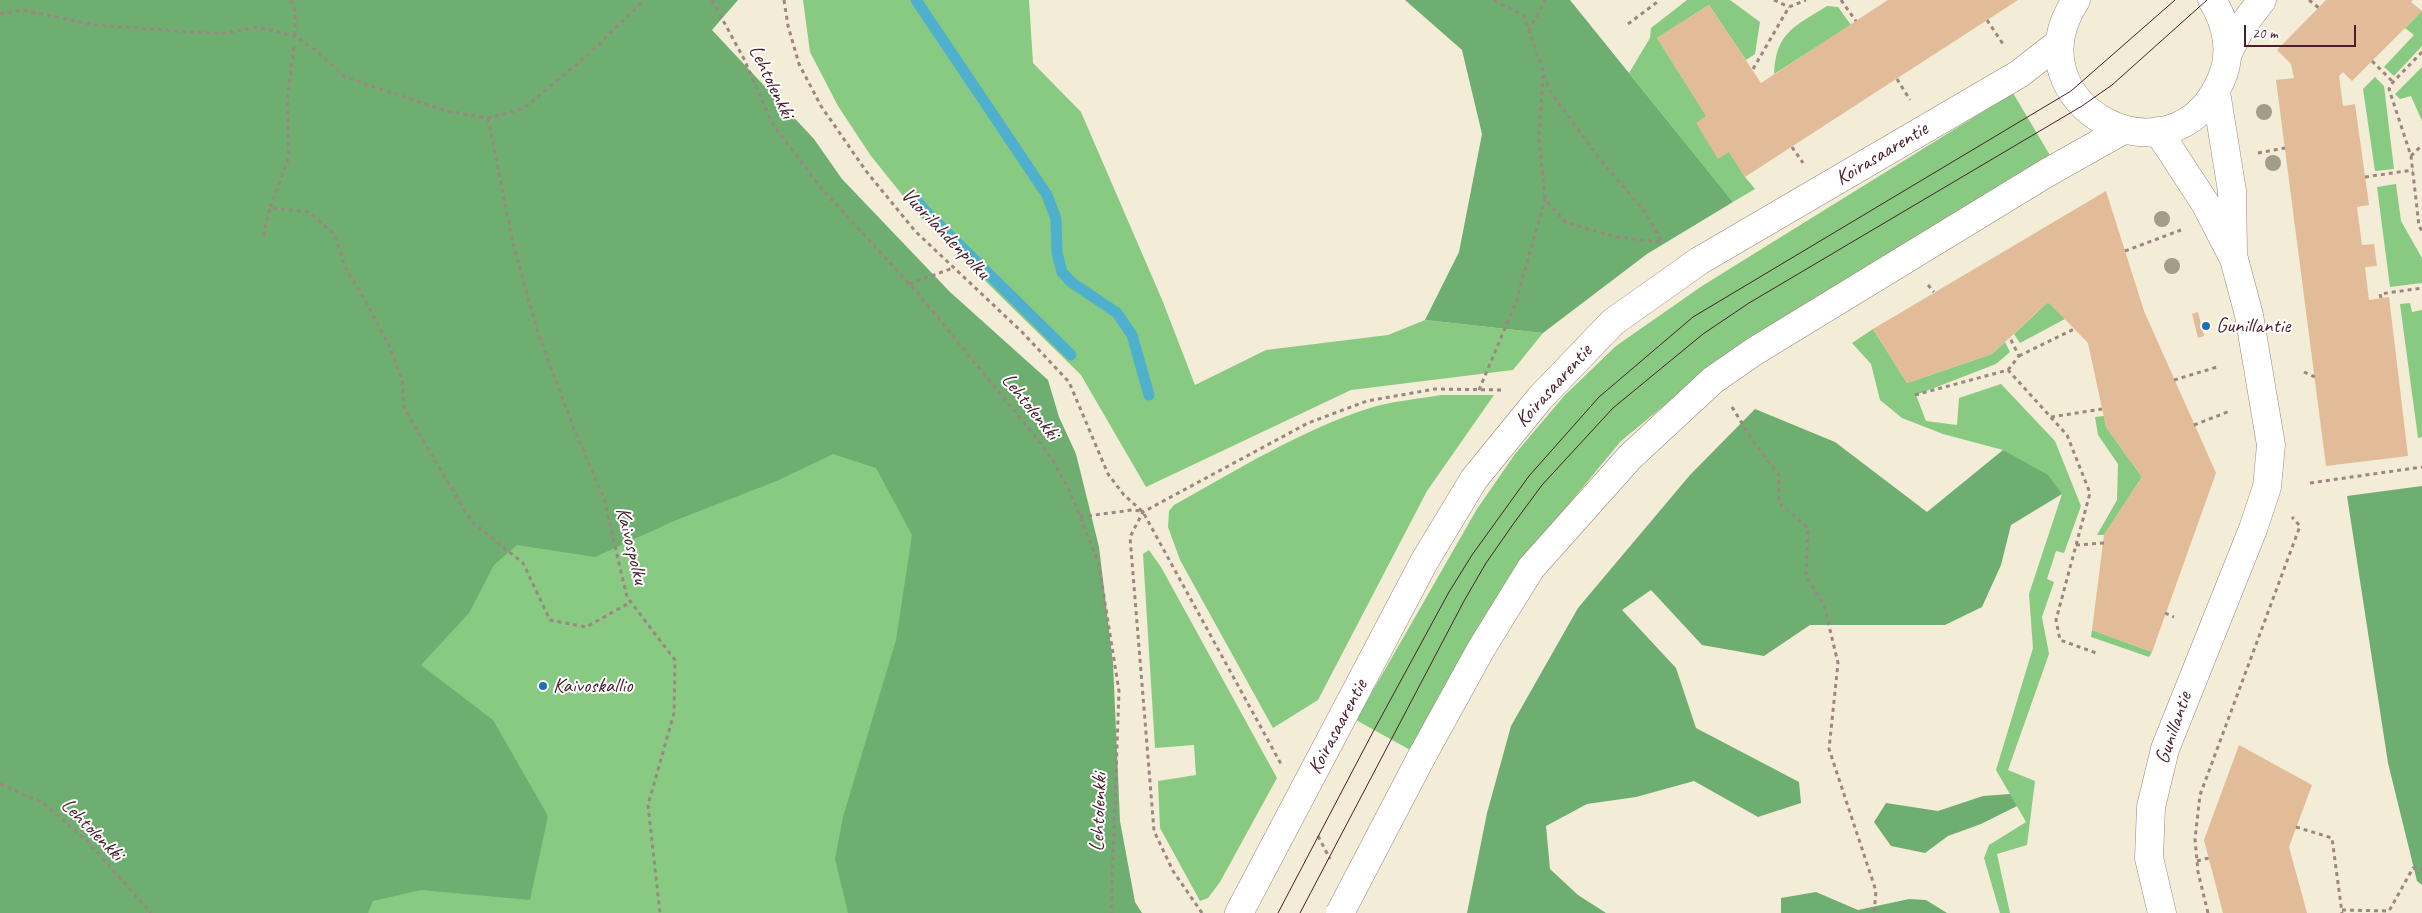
<!DOCTYPE html>
<style>
body{margin:0}
#map{position:relative;width:2422px;height:913px;overflow:hidden;background:#f3ecd6;font-family:Caveat,sans-serif}
canvas{display:block}
.scale{position:absolute;left:2244px;top:25px;width:112px;height:22px;box-sizing:border-box;border:2px solid #4a1f2b;border-top:0;padding-left:6px;font-size:15px;line-height:18px;white-space:nowrap;color:#4a1f2b;-webkit-text-stroke:4px #fff;paint-order:stroke}
</style>
<div id="map">
<canvas width="2422" height="913"></canvas>
<div class="scale">20 m</div>
</div>
<script>
const context = document.querySelector('canvas').getContext('2d');
context.lineJoin = 'round';
function fill(path, color) { context.fillStyle = color; context.fill(path, 'evenodd'); }
function trace(path, color, width, dash) { context.strokeStyle = color; context.lineWidth = width; context.lineCap = dash ? 'butt' : 'round'; context.setLineDash(dash || []); context.stroke(path); }
function write(font, color, halo, rows, align = 'center') {
  context.font = font + ' Caveat,sans-serif'; context.lineWidth = 4; context.setLineDash([]); context.textBaseline = 'middle'; context.strokeStyle = halo; context.fillStyle = color; for (const [text, x, y, turn = 0] of rows) {
    context.save(); context.translate(x, y); context.rotate((+turn || 0) * Math.PI / 180); context.textAlign = isNaN(turn) ? turn : align; if (halo) context.strokeText(text, 0, 0); context.fillText(text, 0, 0); context.restore();
  }
}
const green = new Path2D(`
 M803,0H1029L1033,63L1081,112L1163,302L1195,385L1266,350L1388,335L1425,320L1543,333L1513,370L1351,390L1146,487L1081,375L920,217L871,156L838,106L810,52Z
 M1687,0H1730L1760,22L1755,54L1746,60L1709,5L1657,38L1745,177L1755,189L1733,202L1629,73L1650,38L1651,28Z
 M1827,6L1838,7L1851,25L1774,74C1776,32 1794,27 1827,6Z
 M2422,11V46L2394,76L2384,67L2414,35L2405,28Z
 M0,30H712L1085,913H0Z
 M2422,67V121L2411,96L2400,99L2395,94Z
 M2375,77L2384,86L2394,169L2375,171L2363,89Z
 M2013,93L2051,157L1689,385L1621,441L1510,575L1412,751L1356,720L1477,509L1515,454L1564,396L1616,346L1702,286Z
 M2396,184L2401,221L2422,258V283L2390,287L2377,187Z
 M2048,302L2065,319L2020,343L2014,334Z
 M2410,303L2412,312L2422,310V437L2418,438L2400,304Z
 M1873,329L1907,383L1992,354L2005,342L2010,352L1996,364L1916,395L1926,421L1957,425L1959,398L2001,384L2055,441L2081,506L2064,553L2056,551L2047,579L2054,582L2042,617L2049,654L2008,770L2035,781L2027,845L1997,854L2010,913H2000L1984,858L1989,845L2026,822L1996,770L2033,648L2029,594L2062,494L2003,450L1943,434L1902,418L1880,400L1871,364L1852,343Z
 M1441,395H1494L1427,491L1318,700L1273,728L1180,560L1168,527L1169,511L1174,505C1237,470 1301,430 1370,408C1393,401 1418,399 1441,395Z
 M2104,416L2106,427L2142,477L2104,535H2097L2117,500L2118,464L2098,435L2095,417Z
 M1149,550L1161,567L1277,778L1220,882L1208,898L1200,901L1160,828L1158,781L1196,775L1194,745L1155,748L1143,554Z
 M2092,630L2152,652L2149,657L2091,637Z`);
const forest = new Path2D(`
 M0,0H738L712,30L814,139L842,179L950,292L1048,380L1059,417L1076,454L1099,547L1113,663L1120,821L1135,902L1142,913H848L835,859L843,817L896,640L912,535L876,468L833,454L779,480L674,521L595,557L517,545L494,565L469,613L421,665L493,720L548,816L530,900L421,890L373,901L368,913H0Z
 M1405,0H1570L1733,202L1647,254L1543,333L1425,320L1459,252L1482,134L1462,50Z
 M1755,409L1835,442L1927,512L2003,450L2048,475L2062,494L2011,525L2001,565L1982,607L1945,625H1810L1764,656L1702,645L1651,590L1622,610L1676,668L1696,728L1799,782L1801,803L1758,817L1694,781L1636,797L1587,804L1546,826L1550,869L1578,895L1606,913H1467L1487,813L1511,726L1578,608L1690,475Z
 M2422,486V885L2417,881L2388,763L2347,496Z
 M2010,794L2017,806L1981,824L1948,836L1925,853L1891,846L1874,822L1886,803L1938,811L1983,796Z
 M1816,892L1858,910L1909,899L1926,900L1947,913H1781V898Z`);
const stream = new Path2D(`
 M916,0L1047,195L1056,219L1057,253L1062,272L1071,282L1117,313L1132,335L1149,395
 M917,201L928,214L1071,355`);
const building = new Path2D(`
 M1888,0H2018L1745,177L1729,152L1718,159L1696,123L1706,116L1657,38L1709,5L1761,83Z
 M2326,0H2413L2411,2L2422,11L2352,81L2343,72L2339,76L2343,106L2355,104L2369,205L2357,207L2362,245L2374,244L2377,266L2365,267L2369,300L2389,297L2408,456L2326,466L2276,80L2294,78L2291,64L2277,50Z
 M2106,191L2144,311L2216,473L2152,652L2092,630L2104,535L2142,477L2106,427L2088,343L2048,302L1992,354L1907,383L1873,329Z
 M2198,312L2204,336L2198,338L2192,314Z
 M2239,745L2312,785L2289,847L2307,913H2223L2204,840Z`);
const path = new Path2D(`
 M291,0L295,11V36
 M712,0L744,59L772,123L821,188L916,291L1034,435L1054,462L1072,496L1099,565L1119,691L1111,913
 M784,0L788,26L799,64L821,106L866,171L915,231L1023,333L1069,382L1108,474L1124,495L1143,512L1281,764
 M1494,0L1524,16L1550,91L1599,158L1645,212L1662,242
 M1774,0L1789,7
 M1841,0L1856,21
 M2309,0L2319,8
 M0,14L22,10L95,25L220,34L258,27L295,36L317,51L345,77L446,111L488,118L523,109L590,53L644,0
 M1987,20L2003,44
 M1628,24L1660,0
 M1529,31L1545,0
 M294,47L287,101L289,156L270,208L309,212L334,234L345,267L363,297L390,347L402,380L404,408L471,521L523,563L550,620L586,627L631,602
 M2422,52L2393,82L2389,89L2411,156L2419,226L2422,231
 M2372,61L2393,82
 M1753,69L1789,7L1806,0
 M1543,75L1539,138L1545,199L1565,222L1615,237L1661,242
 M1897,79L1910,100
 M488,118L513,244L538,333L572,424L604,499L627,597L675,660L674,713L648,805L660,913
 M1792,147L1803,163
 M2258,153L2285,148
 M2411,156L2422,145
 M2365,177L2413,170
 M263,236L270,208
 M2125,251L2181,230
 M909,284L953,268
 M1928,285L1934,292
 M2381,298L2380,294L2422,288
 M2019,356L2074,329
 M2008,370L2019,356L2010,338
 M2304,372L2315,377
 M2174,380L2217,367
 M1479,390L1516,302L1545,199
 M1915,395L2008,370L2067,435L2090,493L2056,620L2060,640L2099,654
 M1732,407L1753,441L1779,475V503L1808,528L1806,576L1824,605L1838,663L1829,749L1876,891L1874,913
 M2051,417L2102,409
 M2194,425L2230,411
 M2310,483L2422,467
 M1080,517L1132,510L1141,511
 M2076,545L2104,543
 M2165,613L2174,617
 M0,784L45,804L87,841L151,913
 M2296,827L2332,838L2342,913
 M1318,836L1330,859
 M2197,861L2209,858
 M2342,910L2389,911L2413,868L2422,870
 M1202,913L1173,871L1154,831L1130,537L1143,512L1308,423L1367,401L1435,389L1504,390
 M2208,913L2198,872L2195,839L2200,795L2300,526L2292,517`);
const minor = new Path2D(`
 M2076,0C2007,105 2173,192 2221,80C2233,53 2227,24 2212,0
 M2228,53L2240,29L2262,0
 M2216,92L2232,191L2233,252
 M2158,131L2205,203L2234,259L2249,315L2271,445L2267,487L2253,529L2165,749L2151,807L2149,858L2162,913
 M1344,714L1424,562L1474,479L1540,398L1613,322L1699,261L2019,74L2060,42
 M1422,756L1481,649L1531,568L1630,457L1713,380L1755,351L2045,174L2123,130
 M1239,913L1248,896`);
const tram = new Path2D(`
 M1278,913L1374,730L1449,592L1472,555L1529,476L1599,397L1693,317L2071,91L2175,0
 M1300,913L1464,601L1486,563L1514,523L1542,485L1613,408L1703,334L1749,303L2082,106L2112,85L2207,0`);
const minorBridge = new Path2D(`
 M1248,896L1344,714
 M1340,913L1422,756`);
const trees = [
 [2264,112],
 [2273,163],
 [2162,219],
 [2172,266]
];
const markers = [
 [2206,326,5,"#1f6fb2"],
 [543,686,5,"#1f6fb2"]
];
const streetNames = [
 ["Lehtolenkki",771,82,64],
 ["Koirasaarentie",1882,154,-31],
 ["Vuorilahdenpolku",945,234,46],
 ["Koirasaarentie",1554,386,-48],
 ["Lehtolenkki",1030,407,51],
 ["Kaivospolku",631,546,76],
 ["Koirasaarentie",1338,727,-62],
 ["Gunillantie",2174,728,-71],
 ["Lehtolenkki",1099,812,-88],
 ["Lehtolenkki",92,830,45]
];
const poiNames = [
 ["Gunillantie",2216,326],
 ["Kaivoskallio",553,686]
];
fill(green, '#88ca82');
fill(forest, '#6eae70');
trace(stream, '#4eb0cd', 11);
fill(building, '#e2bb98');
trace(minor, '#9e8680', 29);
trace(path, '#9e8680', 3, [4, 4]);
trace(minor, '#fff', 28);
trace(tram, '#4a1f2b', 1);
trace(minorBridge, '#9e8680', 29, []);
trace(minorBridge, '#fff', 28);
context.fillStyle = '#a29c88';
for (const [x, y] of trees) { context.beginPath(); context.arc(x, y, 8, 0, 2 * Math.PI); context.fill(); }
for (const [x, y, r, color] of markers) { const dot = new Path2D(); dot.arc(x, y, r, 0, 2 * Math.PI); context.fillStyle = color; context.fill(dot); trace(dot, '#fff', 2); }
write('21px', '#4a1f2b', '#fff', streetNames);
write('21px', '#4a1f2b', '#fff', poiNames, 'left');
</script>
